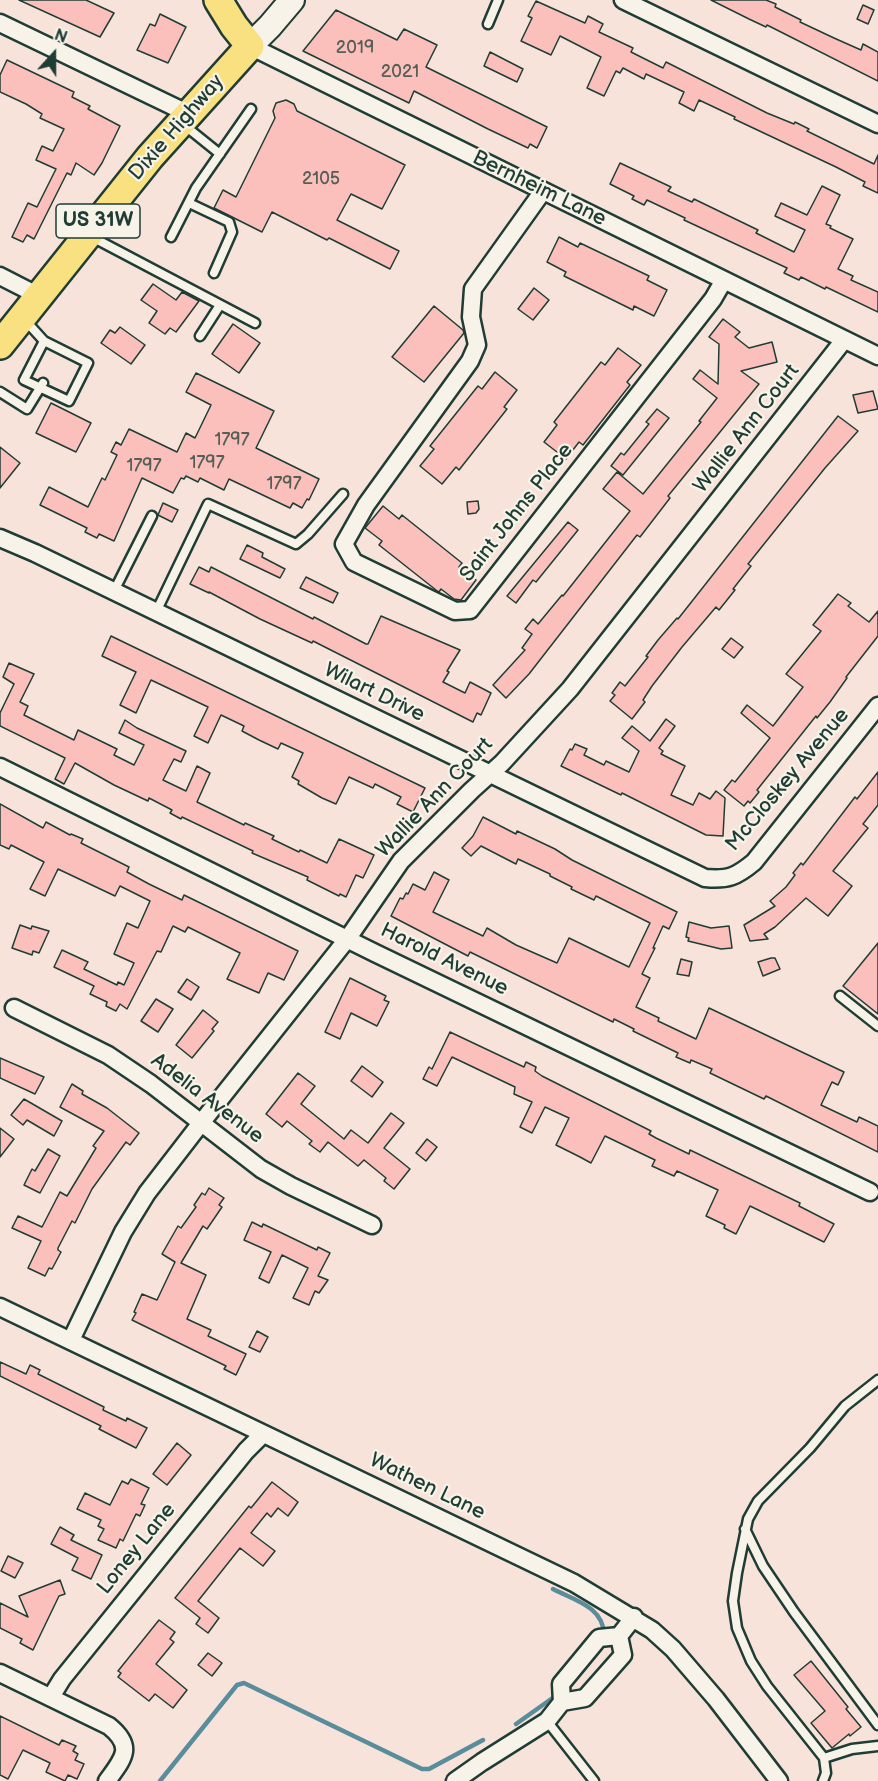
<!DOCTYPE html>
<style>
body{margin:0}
#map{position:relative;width:878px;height:1781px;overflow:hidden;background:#f8e3db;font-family:"Balsamiq Sans",sans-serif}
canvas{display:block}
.north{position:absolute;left:24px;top:24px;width:60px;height:60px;-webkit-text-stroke:4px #f7f3e8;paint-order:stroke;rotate:21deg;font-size:16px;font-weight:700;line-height:24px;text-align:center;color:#1f3d34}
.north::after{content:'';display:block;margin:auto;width:21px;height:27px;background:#1f3d34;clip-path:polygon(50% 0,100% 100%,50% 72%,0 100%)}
</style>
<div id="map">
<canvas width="878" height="1781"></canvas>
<div class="north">N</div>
</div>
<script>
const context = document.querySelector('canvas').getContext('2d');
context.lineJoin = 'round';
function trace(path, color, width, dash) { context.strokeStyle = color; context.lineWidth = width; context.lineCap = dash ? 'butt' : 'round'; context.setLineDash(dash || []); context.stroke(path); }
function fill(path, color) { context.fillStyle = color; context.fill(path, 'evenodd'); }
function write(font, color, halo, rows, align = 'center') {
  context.font = font + ' "Balsamiq Sans",sans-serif'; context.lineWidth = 4.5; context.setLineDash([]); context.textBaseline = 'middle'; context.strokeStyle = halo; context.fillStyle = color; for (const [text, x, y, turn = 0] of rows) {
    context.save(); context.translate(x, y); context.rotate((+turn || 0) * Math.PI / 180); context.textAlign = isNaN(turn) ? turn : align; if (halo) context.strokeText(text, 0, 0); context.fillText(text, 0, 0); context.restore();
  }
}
const stream = new Path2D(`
 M553,1589C574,1600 604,1607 604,1635
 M516,1724L554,1697
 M160,1781L237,1685L244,1683L422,1769H429L483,1740`);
const building = new Path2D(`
 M19,0H86L114,13L100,37Z
 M711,0H766L776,4L775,7L801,20L800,22L834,38L861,50L863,44L878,52V81L767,25L766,27L749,19Z
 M536,1L585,23L588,16L603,24L599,32L633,48L631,52L663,68L666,62L767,113L794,124L795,122L809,129L807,131L874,164L878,155V193L863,186L865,182L836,167L734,119L735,117L699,100L694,111L679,103L684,92L646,74L644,79L623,68L620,73L616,71L604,96L587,88L601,57L560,36L551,55L521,41L532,18L528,16Z
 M863,5L874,10L868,24L857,19Z
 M336,10L397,40L404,29L437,45L426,67L547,127L537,148L530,144L528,148L488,129L414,91L409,103L303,51Z
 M160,14L186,27L168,63L137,50L150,24L155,26Z
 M490,52L523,69L517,82L484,66Z
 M7,60L74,92L72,97L90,106L88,109L120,126L102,163L94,175L76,163L71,175L67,173L34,239L27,235L23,242L12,237L28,203L37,207L56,169L36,160L42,146L53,151L64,129L40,118L42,114L26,104L0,92V75Z
 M286,100L294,104L297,111L405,165L382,209L351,194L337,220L399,251L390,269L329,238L327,240L272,212L262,232L214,208L223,190L236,197L275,118L273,111L276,103Z
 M620,163L671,187L668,191L692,202L694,199L758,230L756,233L794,252L805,230L775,216L781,203L807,215L822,186L840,195L826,224L831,226L830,228L853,239L838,269L853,276L851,280L878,292V312L826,287L825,289L801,277L799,280L784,273L787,268L684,220L685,218L647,200L644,205L632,199L634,196L610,184Z
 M559,237L578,247L580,243L649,276L647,280L667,290L654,316L634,306L633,310L564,276L566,272L547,262Z
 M153,284L176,300L182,292L199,301L176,332L170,328L165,334L149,323L157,311L141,300Z
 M534,288L549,300L533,320L518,309Z
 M434,306L463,330L464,333L424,382L392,357Z
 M723,319L740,332L735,337L749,348L772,342L777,362L741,371L759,384L668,496L670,498L640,537L637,535L529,674L506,698L493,685L525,650L522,648L532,634L525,629L533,619L538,624L562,595L563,596L630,511L603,489L617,472L643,494L701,422L699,421L717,398L693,379L700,370L718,384L719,344L709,337Z
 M233,324L260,343L239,373L212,354Z
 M120,327L145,345L131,364L101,343L110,330L115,333Z
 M618,348L641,365L627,382L630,385L583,445L579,442L566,459L544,442L557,425L554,422L601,362L605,365Z
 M495,372L517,390L504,407L507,409L459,470L456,467L442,484L420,466L434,449L430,446L478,386L482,389Z
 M196,373L274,411L256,448L319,479L309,500L307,499L302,508L293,503L290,508L229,479L224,490L200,478L198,482L186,476L184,479L181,478L173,493L142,478L114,541L99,534L97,538L85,532L87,528L40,505L49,487L88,507L102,478L105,480L117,455L111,452L116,442L121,445L129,429L177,452L186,433L195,438L211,405L186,392Z
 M873,391L878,409L858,413L853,395Z
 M51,403L91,423L76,452L36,433Z
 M657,409L669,418L623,475L611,466L621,453L624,455L649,424L646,422Z
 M838,416L858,431L825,468L748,564L751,566L733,589L735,590L719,610L716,607L682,647L652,686L643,700L645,702L632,719L610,701L615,695L612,693L620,682L625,686L648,657L646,656L658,640L677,618L678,619Z
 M0,447L20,463L0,488Z
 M478,501L479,509L476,513L468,514L467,502Z
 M163,503L178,510L172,522L158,515Z
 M383,506L399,519L402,515L462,563L459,567L476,580L461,600L454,599L441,589L439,592L436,590L379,545L382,541L365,528Z
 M568,522L578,530L536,582L533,580L516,603L507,596Z
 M247,545L263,553L262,557L285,569L280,578L240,559Z
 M199,567L209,572L211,567L313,619L314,617L366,644H368L381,616L460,650L447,671L449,672L443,682L465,693L470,682L491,693L481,715L477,713L473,722L313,641L312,643L260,619L209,592V593L190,584Z
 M306,577L338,593L333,603L300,588Z
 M838,594L851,603L848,606L869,622L878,611V636L846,677L847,678L830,702L817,718L816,716L757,790L759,792L750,803L748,801L744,806L724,790L732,780L735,782L770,738L741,713L747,705L773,726L803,687L786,674L821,631L813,625Z
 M111,636L425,788L413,812L397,804L401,797L375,784L373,788L349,777L336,804L322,798L298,784L299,781L292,777L303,753L281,743L278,749L259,740L242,731L244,726L221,715L208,743L194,736L208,707L151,680L136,713L120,705L136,672L102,656Z
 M731,638L743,647L734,658L722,649Z
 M9,663L34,674L20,702L28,706L24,715L74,740L78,730L117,749L114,755L134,765L144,745L119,733L125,720L137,728L186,751L181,762L174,759L163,780L186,791L197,766L210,773L197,802L244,825L245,823L274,836L272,839L299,852L300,850L327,863L339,839L374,855L363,878L356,875L346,897L340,894L339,896L307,880L308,877L252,853L253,851L182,817L181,819L170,813L172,810L149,798L148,801L114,785L75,763L64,784L55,779L65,758L0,726V713L14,684L3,677Z
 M666,719L675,726L659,748L663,751L661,754L685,766L671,795L693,805L699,793L710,799L716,791L725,798L723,836L706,835L622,793L621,795L561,766L570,749L572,750L575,744L587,749L584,755L604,765L606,761L629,772L639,751L622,738L632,726L650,741Z
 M878,772V805L863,824L868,828L833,871L852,886L828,916L806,898L775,927L764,934L768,939L750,941L744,925L775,906L770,901L786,887L795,875L793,873L801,863L803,865L855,797L857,799Z
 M0,804L43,828L46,822L70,835L71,834L83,839L81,843L129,867L127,872L149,884L182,900L184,895L298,951L284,980L268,973L259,993L227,979L240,953L188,927L185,932L173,926L161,952L157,951L127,1009L120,1004L116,1011L106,1006L107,1002L90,994L94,986L54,967L62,950L88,962L84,969L117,985L118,982L124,985L134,963L114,954L127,923L138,928L150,901L120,886L115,896L58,869L45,896L30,889L44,862L11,845L9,849L0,845Z
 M483,817L516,834L517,831L555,849L572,860L677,912L669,929L663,926L653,948H655L642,974L650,978L636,1007L659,1018L658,1021L696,1039L709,1008L844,1072L838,1085L832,1082L821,1105L857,1122L859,1117L878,1126V1152L766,1096L764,1099L710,1073L712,1069L691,1060L690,1063L676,1057L678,1053L633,1031L634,1029L614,1019L613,1022L470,952L468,956L391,916L400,898L403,899L406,893L408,894L413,884L425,890L434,872L449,880L433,912L483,936L487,928L516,945L557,963L569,938L629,967L650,923L596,896L594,900L571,889L572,887L550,876V874L518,859L516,864L481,846L471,856L462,848L473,836Z
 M689,922L711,928L729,926L732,948L721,949L688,941L689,938L686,937Z
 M20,925L31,929L32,926L49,931L39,953L33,951L32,955L12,948Z
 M878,943V1014L843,986Z
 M771,958H775L780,969L763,976L758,962Z
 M681,959L692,962L689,976L677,974Z
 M350,978L386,996L384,1000L389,1002L377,1026L351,1013L340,1039L325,1032Z
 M187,979L199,987L191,1000L178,992Z
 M156,999L173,1009L158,1032L141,1021Z
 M203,1010L218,1022L212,1029L214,1031L192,1058L176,1045Z
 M450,1032L524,1067L526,1062L536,1067L535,1071L542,1076L651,1131L649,1134L656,1138L689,1154L690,1150L800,1203L799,1206L834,1224L824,1242L750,1206L736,1234L724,1228L725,1225L706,1216L718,1190L677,1171L674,1176L652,1166L655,1160L605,1136L591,1163L580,1157L556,1145L569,1118L545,1107L532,1133L520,1127L532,1102L514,1094L515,1087L452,1057L437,1086L423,1079L429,1067L432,1069Z
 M0,1058L44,1077L35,1094L0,1078Z
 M362,1066L383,1082L372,1097L351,1081Z
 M298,1073L315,1086L301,1104L344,1139L351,1130L368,1143L391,1113L404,1123L384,1148L410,1169L394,1189L384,1181L386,1178L364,1160L358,1166L328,1142L320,1152L309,1144L312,1141L287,1121L282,1127L266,1114Z
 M72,1084L83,1091L82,1094L107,1108L139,1133L130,1145L126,1142L92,1189L75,1223L72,1221L58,1248V1250L61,1252L52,1269L49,1268L45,1276L28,1268L41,1241L12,1228L18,1216L42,1227L60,1192L67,1196L96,1148L93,1146L104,1131L60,1107Z
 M24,1099L62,1121L54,1136L27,1120L23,1125L11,1115Z
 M0,1128L14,1139L0,1157Z
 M427,1139L437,1147L426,1161L416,1153Z
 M48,1149L60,1156L40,1193L24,1185L32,1169L35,1171Z
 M209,1188L224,1198L219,1205L222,1207L207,1229L203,1226L181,1263L206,1275L187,1319L211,1330L208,1336L246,1354L236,1375L224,1369L226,1366L132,1320L136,1313L134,1312L142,1294L157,1300L175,1262L162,1254L178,1226L181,1228L196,1207L194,1205L202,1193L205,1195Z
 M252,1222L262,1227L263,1224L317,1250L318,1247L330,1253L318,1276L328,1280L319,1293L315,1291L309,1305L293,1298L308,1268L282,1255L269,1283L259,1278L271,1252L244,1240Z
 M257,1331L268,1337L260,1352L249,1347Z
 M0,1362L26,1374L30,1365L40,1370L38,1374L104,1407L103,1410L126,1421L127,1418L147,1428L136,1448L99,1429L101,1426L0,1376Z
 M177,1443L191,1455L167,1485L153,1474Z
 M131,1479L149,1488L141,1504L145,1505L140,1516L136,1514L123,1541L120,1539L116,1548L98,1540L104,1529L98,1526L101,1520L77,1509L85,1493L110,1505L122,1481L128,1484Z
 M272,1482L298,1502L288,1516L278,1508L271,1517L267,1513L251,1533L275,1551L263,1566L240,1548L198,1601L219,1618L208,1633L196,1624L200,1618L175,1598L249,1506L251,1508Z
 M60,1527L74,1535L71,1540L102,1555L91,1579L72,1570L78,1558L51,1544Z
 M8,1556L23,1563L15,1578L1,1571Z
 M60,1580L65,1594L59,1596L33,1650L20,1643L22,1639L0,1628V1603L28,1617L19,1596Z
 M159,1620L175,1632L170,1639L174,1642L156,1664L187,1690L173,1708L155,1694L149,1701L118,1677L121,1673L118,1671Z
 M208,1653L222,1663L212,1676L198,1665Z
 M811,1661L848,1707L846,1709L861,1727L850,1736L849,1734L832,1748L811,1723L825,1711L794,1675Z
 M0,1716L59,1745L62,1740L76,1746L73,1751L78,1754L75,1760L84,1764L77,1779L68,1775L65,1781L46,1772L50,1763L23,1750L8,1779L0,1775Z`);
const lane = new Path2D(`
 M488,24L498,0
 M184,125L220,154
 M189,203L229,222L232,232L214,273
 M90,236L255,323
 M171,237L196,188L251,109
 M24,319L44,341
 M200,336L220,305
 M44,341L88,363L69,401L24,380Z
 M0,392L27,409L43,383
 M114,591L152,516
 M156,612L208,504L296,544L308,534L343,494
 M840,996L878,1026
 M745,1529L763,1566L794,1612L878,1725
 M547,1721L594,1781
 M824,1758L852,1749L878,1746
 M823,1781L826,1773L824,1758L767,1686L751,1661L737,1628L733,1601L737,1573L748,1519L758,1501L810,1448L845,1406L878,1380`);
const street = new Path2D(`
 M623,0L878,124
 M0,23L189,114
 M250,46L878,356
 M543,191L473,289L471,317L477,345L470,361L366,505L344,544L354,562L455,611L470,610L713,299L724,280
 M0,276L39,296
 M0,538L35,553L705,878C728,880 736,877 754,862L878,706
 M0,767L375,953L870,1192
 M14,1008L108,1055L151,1084L261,1169L291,1186L372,1225
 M0,1307L574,1583L652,1630L673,1649L716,1699L779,1781
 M71,1340L123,1232L147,1193L201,1123L348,938L401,861L472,790L502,763L570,689L844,340
 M619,1636L599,1638L561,1684L562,1702L585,1698L623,1655L619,1636L634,1617
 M0,1673L109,1726C135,1747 123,1759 107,1781
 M51,1697L62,1679L246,1451L263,1434
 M455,1781L482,1762L547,1721L562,1702`);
const secondary = new Path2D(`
 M250,46L270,26L292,0`);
const primary = new Path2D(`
 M0,345L150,157L250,46L234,26L218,0`);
const numberNames = [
 ["2019",355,48],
 ["2021",400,72],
 ["2105",321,179],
 ["1797",232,440],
 ["1797",207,463],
 ["1797",144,466],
 ["1797",284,484]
];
const shields = [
 [98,221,84]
];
const shieldNames = [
 ["US 31W",98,221]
];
const streetNames = [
 ["Dixie Highway",177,128,-49],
 ["Bernheim Lane",539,189,26],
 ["Wallie Ann Court",747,429,-52],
 ["Saint Johns Place",517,513,-52],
 ["Wilart Drive",374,693,26],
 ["McCloskey Avenue",788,780,-50],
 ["Wallie Ann Court",435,798,-46],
 ["Harold Avenue",444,960,26],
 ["Adelia Avenue",207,1099,37],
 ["Wathen Lane",427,1487,26],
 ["Loney Lane",137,1549,-51]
];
trace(stream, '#5a8d9c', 4.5);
fill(building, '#fbbfbc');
trace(building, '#1f3d34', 1.5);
trace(lane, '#1f3d34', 13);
trace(street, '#1f3d34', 21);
trace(secondary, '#1f3d34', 28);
trace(primary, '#1f3d34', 32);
trace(lane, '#f7f3e8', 8);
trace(street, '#f7f3e8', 16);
trace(secondary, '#f7f3e8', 24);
trace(primary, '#f9e181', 27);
write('18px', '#565e56', null, numberNames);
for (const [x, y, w] of shields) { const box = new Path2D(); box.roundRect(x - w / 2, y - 17, w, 34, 4.5); context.fillStyle = '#f7f3e8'; context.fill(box); trace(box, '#1f3d34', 1.5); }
write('bold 20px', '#1f3d34', null, shieldNames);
write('21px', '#1f3d34', '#f7f3e8', streetNames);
</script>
